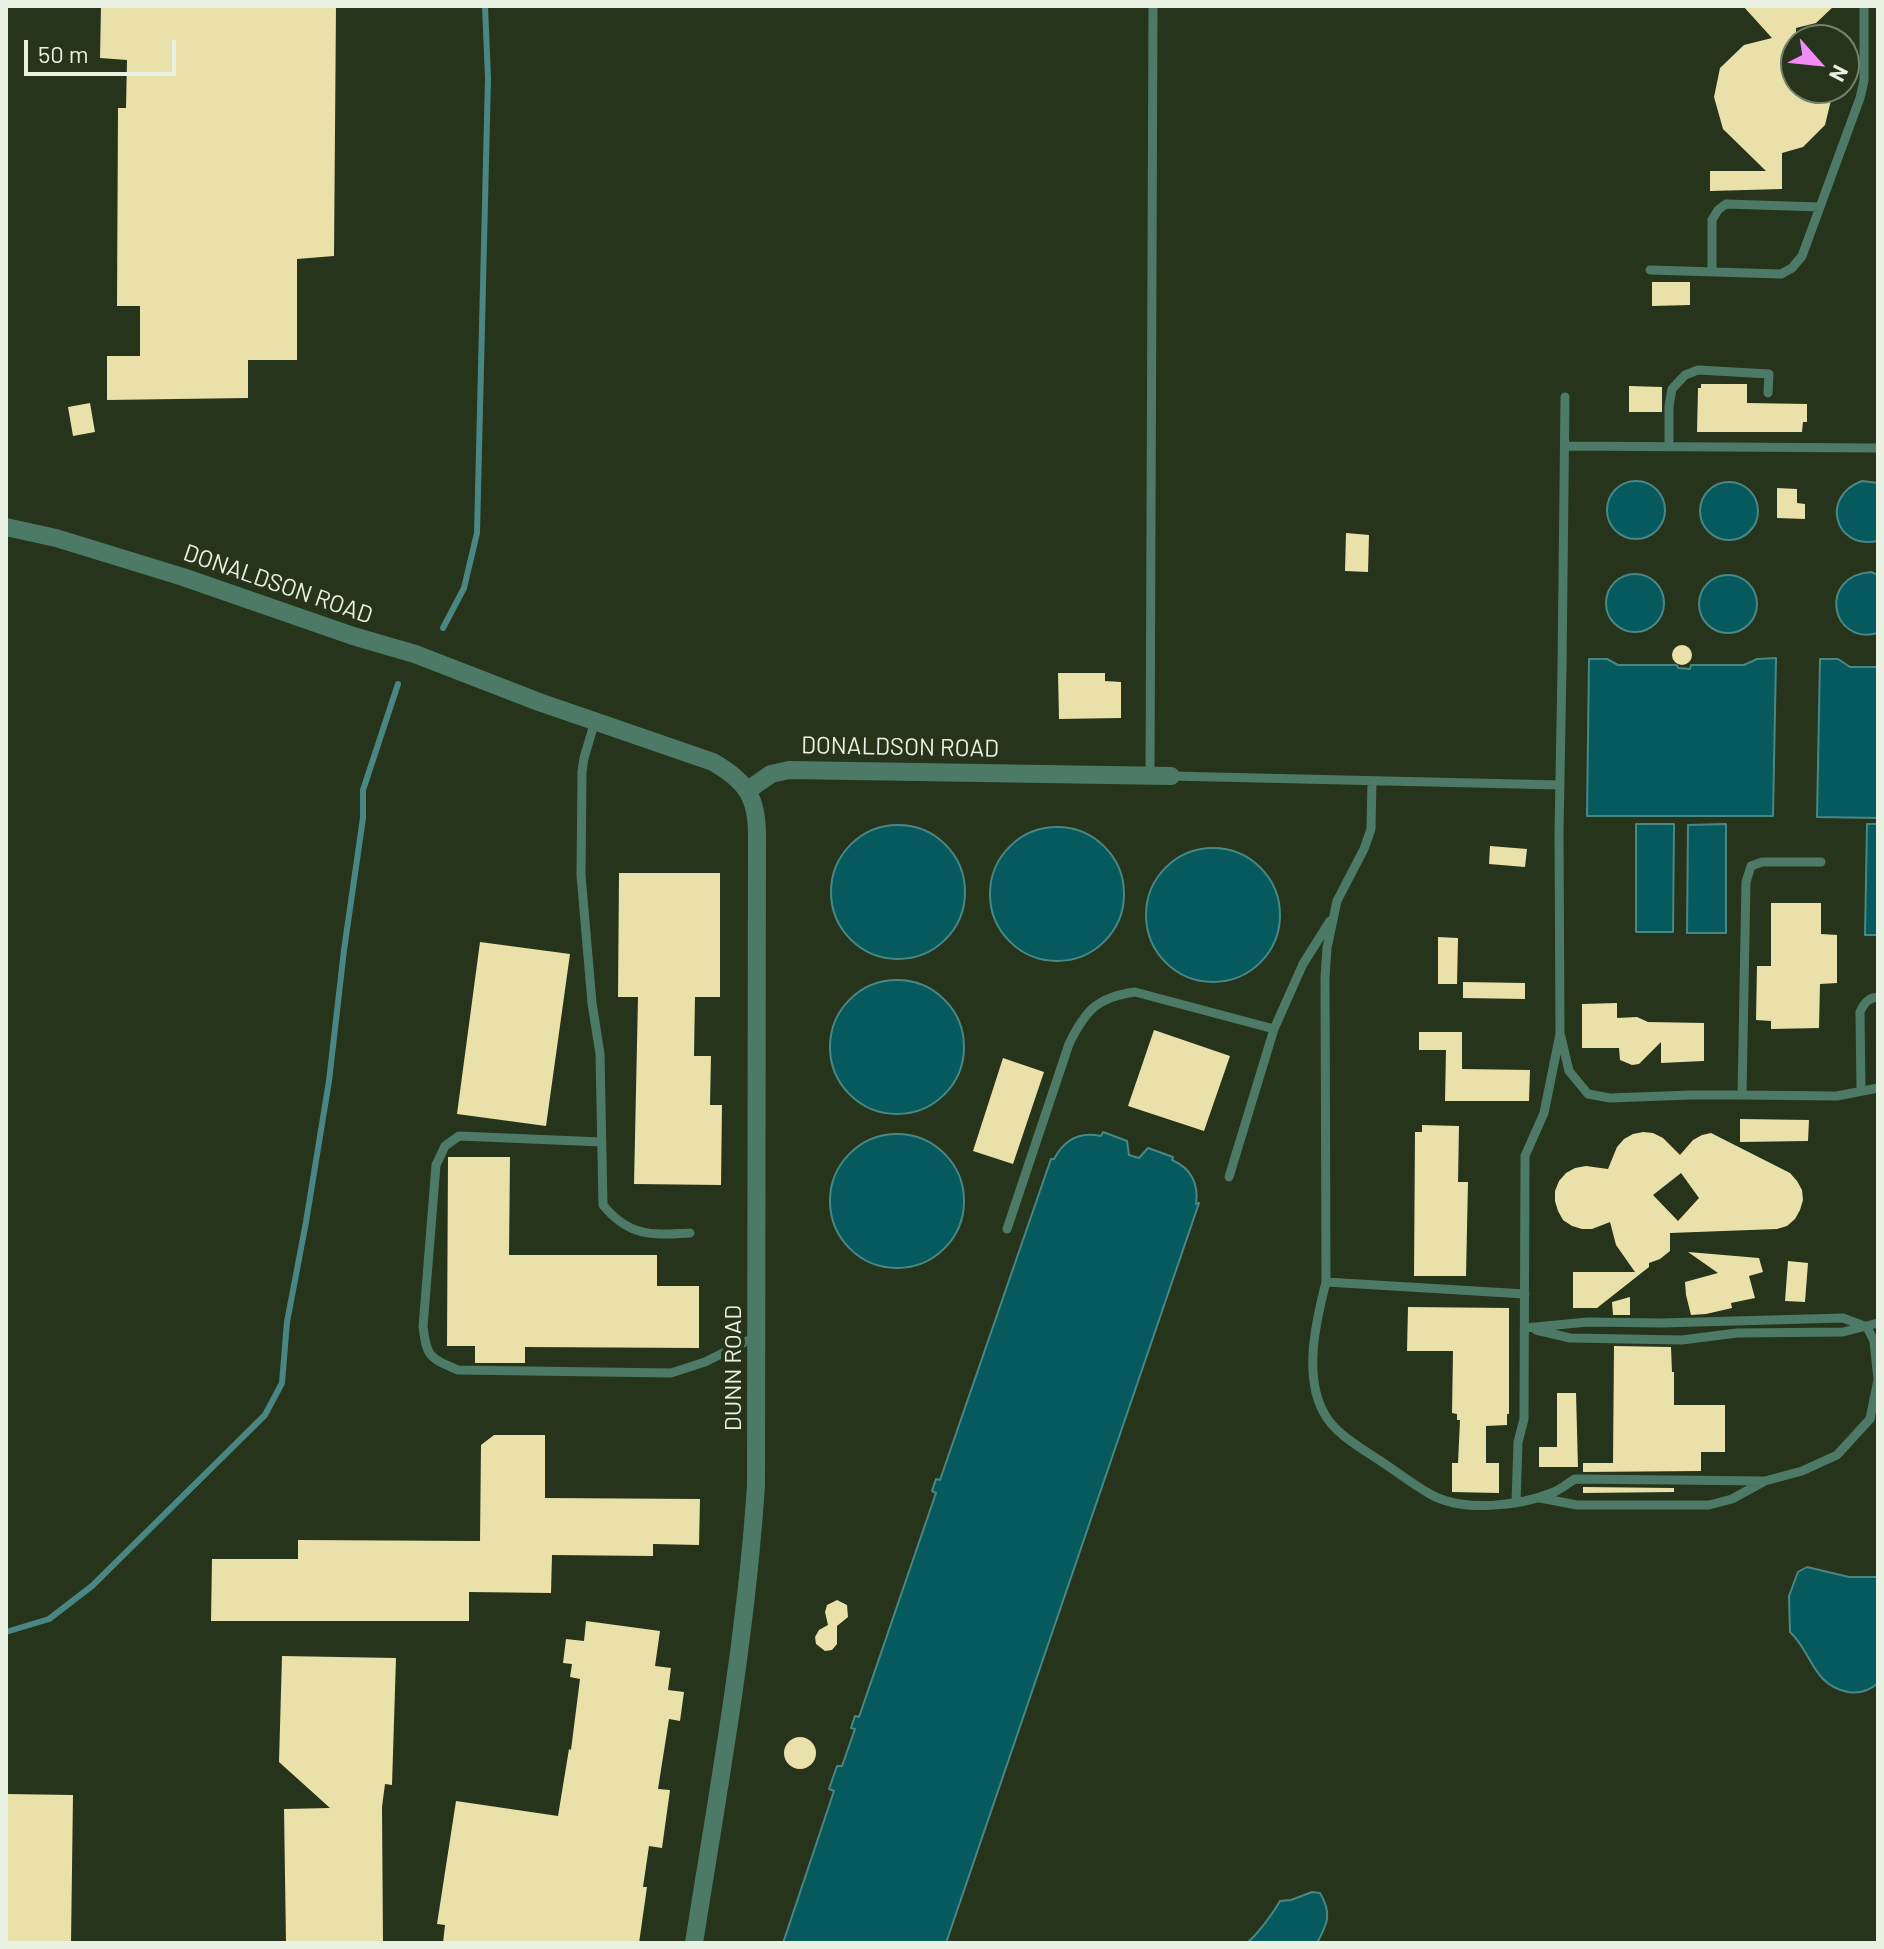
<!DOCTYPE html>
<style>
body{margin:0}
#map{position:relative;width:1884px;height:1949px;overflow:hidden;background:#26341b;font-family:Barlow,sans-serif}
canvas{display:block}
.frame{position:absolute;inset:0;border:8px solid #e8f1e2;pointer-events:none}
.north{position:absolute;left:1780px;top:24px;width:80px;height:80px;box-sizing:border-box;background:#26341b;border:2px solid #74806b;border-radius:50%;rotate:117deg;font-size:22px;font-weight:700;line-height:32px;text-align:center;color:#e8f1e2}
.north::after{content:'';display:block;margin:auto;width:28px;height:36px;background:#f18bf5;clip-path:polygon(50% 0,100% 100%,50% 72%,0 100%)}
.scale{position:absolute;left:24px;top:40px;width:152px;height:36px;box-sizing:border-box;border:4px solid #e8f1e2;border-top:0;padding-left:10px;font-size:24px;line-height:28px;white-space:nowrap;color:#e8f1e2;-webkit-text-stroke:6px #26341b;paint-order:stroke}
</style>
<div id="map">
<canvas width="1884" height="1949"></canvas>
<div class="frame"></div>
<div class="north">N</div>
<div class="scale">50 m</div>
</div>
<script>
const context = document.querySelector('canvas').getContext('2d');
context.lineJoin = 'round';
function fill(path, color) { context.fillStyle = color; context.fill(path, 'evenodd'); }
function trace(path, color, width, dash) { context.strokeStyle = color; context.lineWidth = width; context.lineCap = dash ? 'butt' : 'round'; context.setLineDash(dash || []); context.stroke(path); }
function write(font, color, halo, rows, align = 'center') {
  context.font = font + ' Barlow,sans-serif'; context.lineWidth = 8; context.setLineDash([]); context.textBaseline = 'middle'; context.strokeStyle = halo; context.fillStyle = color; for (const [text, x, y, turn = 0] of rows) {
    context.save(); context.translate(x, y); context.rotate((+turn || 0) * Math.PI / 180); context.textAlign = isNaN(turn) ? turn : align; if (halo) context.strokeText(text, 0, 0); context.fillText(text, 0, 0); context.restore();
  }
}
const water = new Path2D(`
 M1607 510a29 29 0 1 1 58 0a29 29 0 1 1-58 0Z
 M1862,481L1878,483V541C1834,550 1820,496 1862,481Z
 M1700 511a29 29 0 1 1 58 0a29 29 0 1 1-58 0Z
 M1871,572L1878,575V633C1831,646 1817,576 1871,572Z
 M1606 603a29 29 0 1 1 58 0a29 29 0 1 1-58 0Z
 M1699 604a29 29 0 1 1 58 0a29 29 0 1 1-58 0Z
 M1776,658L1773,816H1587L1589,659H1607L1618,665H1677L1678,668L1690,669L1691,665H1744L1757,659Z
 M1820,659H1838L1850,667H1878V818L1817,817Z
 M1636,824H1674L1673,932H1636Z
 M1726,824V933H1687L1688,825Z
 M1867,824H1878V935H1865Z
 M831 892a67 67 0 1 1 134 0a67 67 0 1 1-134 0Z
 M990 894a67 67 0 1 1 134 0a67 67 0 1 1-134 0Z
 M1146 915a67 67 0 1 1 134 0a67 67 0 1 1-134 0Z
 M830 1047a67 67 0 1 1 134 0a67 67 0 1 1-134 0Z
 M1103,1132L1127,1141L1129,1155L1139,1158L1148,1148L1173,1157L1172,1160C1191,1168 1199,1184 1196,1204L1199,1203L946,1943H783L834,1791L829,1789L837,1766H842L855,1729L851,1728L855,1716L859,1717L936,1493L932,1491L936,1479L940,1480L1051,1159H1054C1064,1140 1079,1131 1101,1136Z
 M830 1201a67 67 0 1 1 134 0a67 67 0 1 1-134 0Z
 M1807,1567L1849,1577H1878V1683C1869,1691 1860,1694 1848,1692C1812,1685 1812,1652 1790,1632L1789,1596L1798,1572Z
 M1312,1892L1320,1893C1332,1913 1328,1923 1317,1943H1247C1257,1935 1274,1912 1280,1901L1291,1900Z`);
const stream = new Path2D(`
 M443,628L464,588L477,533L488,78L485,6
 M6,1632L49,1619L92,1586L265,1415L282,1383L287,1322L306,1222L329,1081L344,950L363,818V790L398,684`);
const building = new Path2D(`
 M101,6H336L334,256L297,259V360H248V398L107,400V356H140V306H117L118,108H126L127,60L100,58Z
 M1743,6H1834L1816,23L1796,28V88H1830L1832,96L1825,125L1803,147L1782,153V189L1710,191V171H1766L1723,129L1714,97L1720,68L1744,45L1772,38Z
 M1652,282H1690V305L1652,306Z
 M1701,384H1747V403L1807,404V422H1803L1802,432H1697L1698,388H1701Z
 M1629,386L1662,387V412H1629Z
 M90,403L95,432L73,436L68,407Z
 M1777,488L1797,489V503L1805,504V519L1777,518Z
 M1346,533L1369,535L1368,572L1345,571Z
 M1672 655a10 10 0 1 1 20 0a10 10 0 1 1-20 0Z
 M1058,673H1105V681L1121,682V718L1059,719Z
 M1490,846L1527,849L1525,867L1489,864Z
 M619,873H720V997H695L694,1056H711L710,1105H722L721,1185L634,1184L638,997H618Z
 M1771,903H1821V934L1837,935V983L1820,984L1819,1028L1771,1029V1021L1756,1020L1757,966H1771Z
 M1438,937L1458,938L1457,984H1438Z
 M480,942L570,954L546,1126L457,1114Z
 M1463,982L1525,983V999L1463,998Z
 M1617,1003V1018L1637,1017L1648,1022L1704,1023V1061L1661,1063V1042L1639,1064L1632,1065L1620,1060L1619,1048H1582V1004Z
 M1154,1030L1230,1056L1204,1131L1128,1106Z
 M1419,1032H1462V1069L1530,1070L1529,1101H1445L1446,1050H1419Z
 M1003,1058L1044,1072L1013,1164L973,1151Z
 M1740,1119L1809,1120L1808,1141L1740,1142Z
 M1422,1125L1459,1126L1458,1182H1468L1466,1276H1414L1415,1132H1422Z
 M1643,1132L1653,1133L1663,1138L1680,1155L1693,1140L1702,1135L1711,1133L1790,1173L1797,1181L1802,1190L1803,1200L1800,1210L1795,1219L1787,1226L1777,1229L1670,1233V1251L1660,1259L1649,1263V1267L1597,1308H1573V1272H1635L1616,1245L1610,1222L1592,1229H1582L1572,1226L1563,1220L1558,1211L1555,1201V1191L1559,1181L1566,1173L1575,1168L1586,1166L1608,1169L1617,1147L1624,1139L1633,1134ZM1681,1173L1699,1198L1678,1221L1653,1195Z
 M448,1157H510L509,1255H657V1286H699V1348L525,1347V1363H475V1346H447Z
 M1688,1252L1759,1258L1763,1272L1749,1276L1755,1298L1731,1303L1732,1308L1706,1314L1691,1315L1686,1295L1685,1282L1718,1273Z
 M1788,1261L1808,1263L1805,1302L1785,1301Z
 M1630,1297V1315H1613L1612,1302Z
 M1408,1307L1509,1308V1414H1507V1425L1486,1426V1463H1499V1493L1452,1492V1463H1458L1460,1420H1457V1414L1452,1413L1453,1351H1407Z
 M1614,1346L1671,1347L1672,1372H1674V1405H1725V1452H1701V1471L1583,1472V1463H1613Z
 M1557,1393H1576L1578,1467H1539V1447H1557Z
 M494,1435H545V1498L700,1499L699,1545L653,1544V1556L552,1555L551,1593L469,1592V1621H211L212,1559H298V1540L480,1541L481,1445Z
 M1583,1487L1674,1488V1492L1583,1493Z
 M837,1600L847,1605L848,1617L837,1626V1644L832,1650L825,1651L816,1644L815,1637L819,1630L828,1625L825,1612L827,1605Z
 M586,1621L660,1631L655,1666L671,1668L668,1690L684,1692L680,1721L669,1719L658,1789L670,1790L662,1848L649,1846L643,1887H647L639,1943H443L445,1925L437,1924L456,1801L558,1816L569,1749L571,1750L580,1679L570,1677L572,1664L563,1663L566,1639L584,1641Z
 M282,1656L396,1658L392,1785L385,1784L382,1807L383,1943H286L284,1809L330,1808L279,1762Z
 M784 1753a16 16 0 1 1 32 0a16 16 0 1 1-32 0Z
 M6,1794L73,1795L71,1943H6Z`);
const service = new Path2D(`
 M1650,270L1781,274L1792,268L1802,256L1860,98L1864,81V6
 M1712,272V220L1718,210L1726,204L1820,207
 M1565,446L1878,448
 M1669,447V406L1672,389L1685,375L1698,370L1769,374L1768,393
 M595,721L584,758L582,772L581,875L592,1003L600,1054L603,1205C629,1237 652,1235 690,1233
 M1150,775L1153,6
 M1171,776L1560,785
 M1372,781L1371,829L1364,849L1337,901L1327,948L1325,977L1326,1282C1316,1321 1303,1376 1324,1413C1334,1433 1361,1448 1379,1460C1396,1471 1412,1484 1430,1494C1463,1513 1520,1506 1554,1492C1561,1489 1568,1483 1575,1479L1765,1481L1802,1471L1837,1455L1870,1419L1878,1380L1874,1341L1867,1327L1843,1318L1662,1323L1588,1322L1525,1328
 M1561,1037L1569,1071L1588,1094L1610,1098L1691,1095H1742L1746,882L1751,866L1762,862H1821
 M1861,1091L1860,1012C1864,1003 1868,998 1878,997
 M1742,1095L1837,1096L1878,1088
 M602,1142L459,1136L445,1146L436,1165L423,1327C427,1358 430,1358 458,1370L671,1373L705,1362L757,1336
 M1229,1177L1274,1029L1303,964L1330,921
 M1007,1229L1069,1044C1085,1011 1097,997 1135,992L1274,1029
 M1326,1282L1525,1294
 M1536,1330L1570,1338L1682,1340L1737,1333L1843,1332L1878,1323
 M1540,1498L1577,1505H1709L1732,1499L1763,1482
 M1516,1503L1518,1442L1524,1419L1525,1156L1544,1113L1560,1034L1559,832L1562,668L1565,397`);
const minor = new Path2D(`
 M6,527L56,538L183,577L353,636L415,654L539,702L713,762C746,781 757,797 757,835L756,1485C746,1639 718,1791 694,1943
 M748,790L771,774L789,770L1171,776`);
const streetNames = [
 ["DONALDSON ROAD",278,584,19],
 ["DONALDSON ROAD",900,747,1],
 ["DUNN ROAD",733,1368,-90]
];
fill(water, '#06595c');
trace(water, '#4a8784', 2);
trace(stream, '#4a8784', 6);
fill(building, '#e9e0aa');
trace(service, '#4d7a67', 9);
trace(minor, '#4d7a67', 18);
write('24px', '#e8f1e2', '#26341b', streetNames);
</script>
